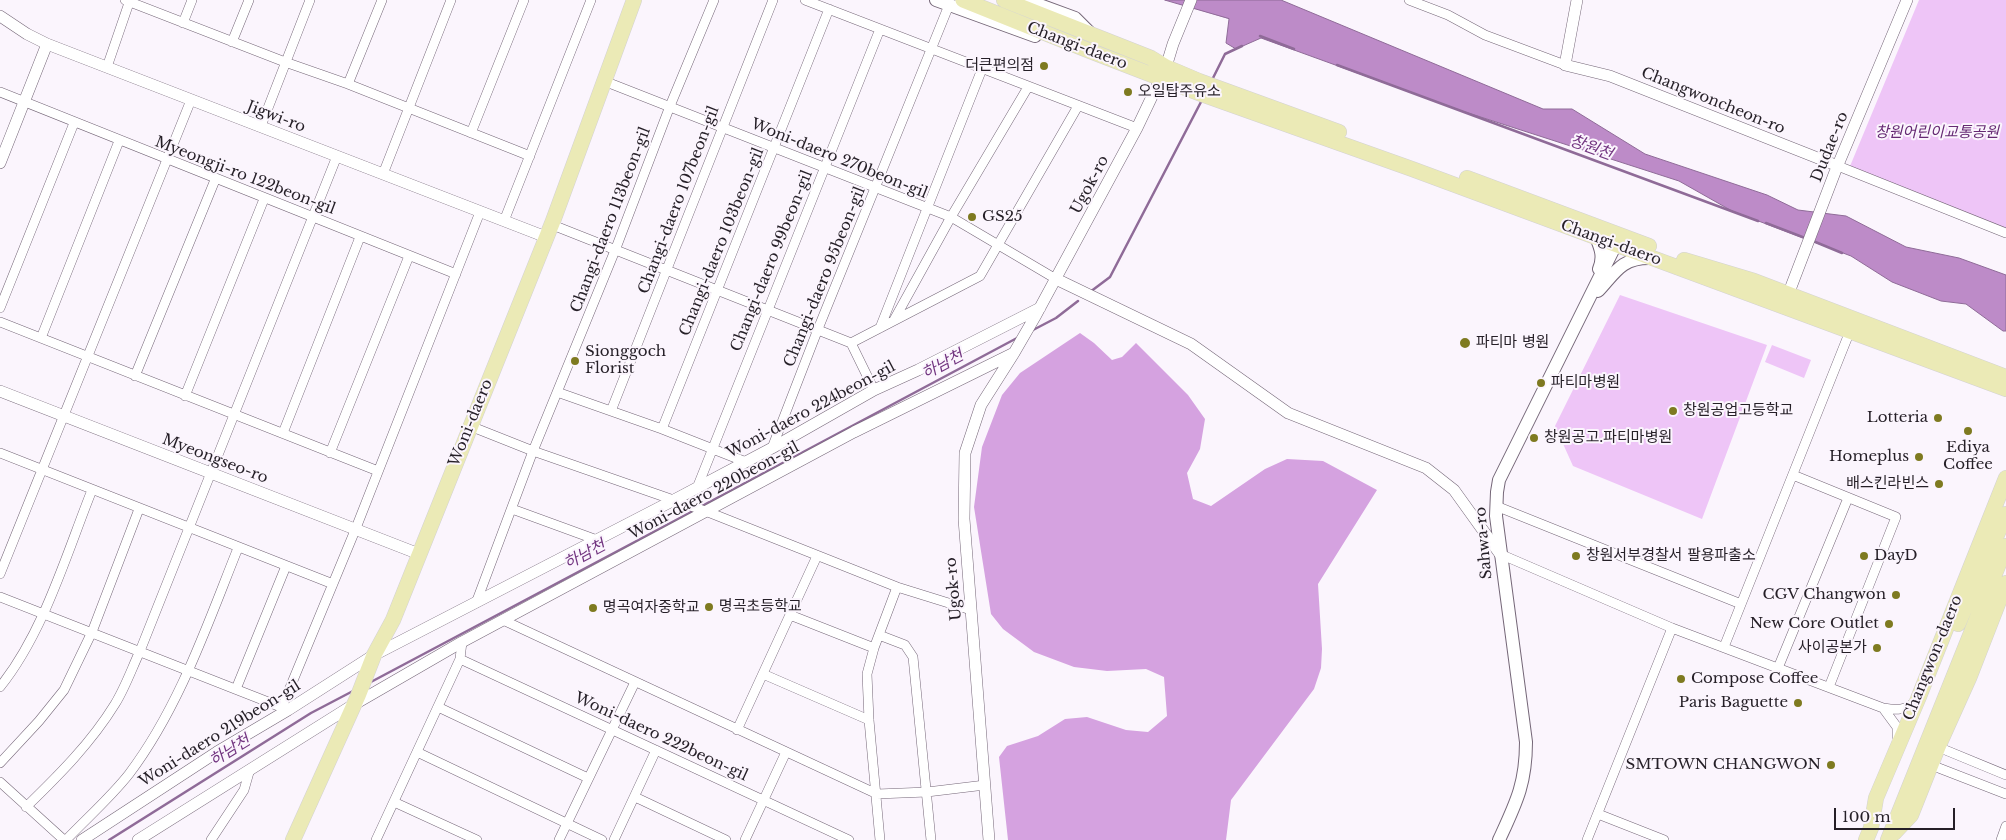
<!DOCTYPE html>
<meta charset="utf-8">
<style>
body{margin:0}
#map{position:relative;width:2006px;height:840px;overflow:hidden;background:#fbf5fd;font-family:"Libre Baskerville",serif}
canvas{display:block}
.scale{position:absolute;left:1834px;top:808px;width:121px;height:22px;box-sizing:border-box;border:2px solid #251f27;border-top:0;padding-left:6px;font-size:15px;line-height:18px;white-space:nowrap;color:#251f27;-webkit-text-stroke:4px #fbf5fd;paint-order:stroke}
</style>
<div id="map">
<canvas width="2006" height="840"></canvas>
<div class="scale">100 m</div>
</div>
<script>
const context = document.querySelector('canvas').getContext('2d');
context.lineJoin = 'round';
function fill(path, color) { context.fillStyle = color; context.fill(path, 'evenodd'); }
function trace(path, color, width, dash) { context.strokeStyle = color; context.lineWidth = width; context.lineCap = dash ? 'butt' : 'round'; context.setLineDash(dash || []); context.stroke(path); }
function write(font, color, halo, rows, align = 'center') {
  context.font = font + ' "Libre Baskerville","Noto Sans KR",serif'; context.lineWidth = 4; context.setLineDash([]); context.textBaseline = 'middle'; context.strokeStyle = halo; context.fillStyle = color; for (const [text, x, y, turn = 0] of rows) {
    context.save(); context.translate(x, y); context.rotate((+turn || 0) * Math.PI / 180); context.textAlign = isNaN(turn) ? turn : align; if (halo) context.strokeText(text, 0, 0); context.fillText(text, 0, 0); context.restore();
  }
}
const green = new Path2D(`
 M1919,0H2006V233L1848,171Z
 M1620,295L1767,345L1702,519L1573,466L1555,426Z
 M1772,345L1811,360L1804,378L1765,362Z`);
const forest = new Path2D(`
 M1080,333L1094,343L1112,360L1122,357L1136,343L1188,395L1205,419L1200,449L1187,473L1193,499L1211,506L1265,469L1287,459L1323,461L1377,490L1318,584L1322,649L1321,668L1314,689L1231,800L1226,840H1008L999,757L1007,746L1038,736L1065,719L1087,717L1126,730L1148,732L1167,716L1164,677L1146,669L1107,671L1074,667L1034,652L1003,629L991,614L974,507L982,447L1002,395L1020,373Z`);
const water = new Path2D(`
 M1165,0H1281L1543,109H1572L1645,154L1767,195L1798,210L1846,216L1906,247L1959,258L2006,275V331H2003L1966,304L1941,301L1892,282L1851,256L1732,211L1679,181L1462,111L1261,38L1236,49L1226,43L1229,19Z`);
const stream = new Path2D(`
 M1260,36L1294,49
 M1337,65L1758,221
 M1212,80L1225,54L1242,46
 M1766,223L1805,238
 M1813,241L1842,253
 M1090,292L1110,277L1202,100
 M1033,330L1056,318L1078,301
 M700,507L1017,338
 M369,683L693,511
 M109,840L311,713L353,691`);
const minor = new Path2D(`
 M125,0L285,62L348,84L530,156
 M805,0L1137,128
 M1409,0L1448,15L1485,35L1565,65
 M183,23L192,0
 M232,42L249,0
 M107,67L130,0
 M604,81L951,217L1056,279
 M348,84L382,0
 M0,92L456,274
 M261,126L310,0
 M471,133L524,0
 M1838,166L2006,233
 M383,174L451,0
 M504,221L591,0
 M550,224L851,343L874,390
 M0,308L74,123
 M894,320L951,217L1028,87
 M0,322L378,471
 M880,328L982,69
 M41,338L119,141
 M851,343L980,276L1078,106
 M135,376L215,180
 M557,392L662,429L746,462
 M185,396L264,199
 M611,411L773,0
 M470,426L533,451L708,512L897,587L971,610
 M662,429L829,9
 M283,433L360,237
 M772,448L818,329L949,5
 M0,453L333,584
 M330,453L409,256
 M1793,475L1896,517L1829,687
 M697,488L880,29
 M1496,506L1741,604
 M512,509L597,540
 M1500,554L1672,628L1883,708C1896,710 1904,711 1915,702
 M0,574L191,100
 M0,597L286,709
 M476,603L533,451L616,248L670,106L714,0
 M790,615L874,648
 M505,621L877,794L927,792L985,785
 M879,635L905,645L913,657L931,840
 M1724,647L1850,331
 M460,659L849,840
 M1778,668L1848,498
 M763,674L869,720
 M0,687C44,632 66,555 92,490
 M236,689L286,566
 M282,707L356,528L480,212
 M438,707L588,778
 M1883,708L1897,727V740
 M737,730L817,556
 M1938,747L2006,775
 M417,752L602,840
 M0,763L39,721L64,690L92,632L139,509
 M1931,765L2006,794
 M0,782L64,840
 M635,797L726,840
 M394,802L477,840
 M26,807C59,775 91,743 115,704C125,688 132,668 140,651L337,156
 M1598,814L1664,840
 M66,840C87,818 111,797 129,774C180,706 207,625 238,548
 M211,840L244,790L250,769
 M376,840L460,659L462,642
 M559,840L635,682
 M614,840L656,750
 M745,840L786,752
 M880,840L869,720L867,674L874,648L897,587
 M1587,840L1672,628
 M2001,840L2006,826`);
const tertiary = new Path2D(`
 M1577,0L1565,65L1610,76L1838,166
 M0,16L27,34L47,44L546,237
 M0,163L47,44
 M1056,279L1191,344L1288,413L1426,468L1454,490L1500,554
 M1786,300L1835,172L1907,0
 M0,391L419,554
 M82,840L217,752L288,710L374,655L674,500L772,448L874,390L918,370L1040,308
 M138,840L353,705L462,642L854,432L1014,353
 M989,840L964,519L965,453L981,405L1014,353L1036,315L1137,128L1166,67L1173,44L1191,0`);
const secondary = new Path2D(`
 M936,0L1035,36
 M1026,0L1075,18L1090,33
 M1596,237C1601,249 1604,257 1599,269
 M1598,291C1615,273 1621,258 1649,258
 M1499,840C1516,803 1526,784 1526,742L1496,516L1497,492L1499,480L1620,236`);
const primary = new Path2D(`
 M963,0L1090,51L1204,95L1412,169L2006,389
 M1004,0L1151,58L1166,67L1199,81L1339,132
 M1467,178L1649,246
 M1684,260L1754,281L2006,377
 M1958,624L2006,514
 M1894,833L1911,815L1938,747L1969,678L2006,583
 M293,840L358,696L374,655L393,620L553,221L634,0
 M1866,840L1871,828L1876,798L1918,699L2006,478
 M1888,840L2006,546`);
const markers = [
 [1044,66,5,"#7e7a20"],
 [1128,92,5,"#7e7a20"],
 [972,217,5,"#7e7a20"],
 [1465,343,6,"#7e7a20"],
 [575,361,5,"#7e7a20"],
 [1541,383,5,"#7e7a20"],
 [1673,411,5,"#7e7a20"],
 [1938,418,5,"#7e7a20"],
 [1968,431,5,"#7e7a20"],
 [1534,438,5,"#7e7a20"],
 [1919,457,5,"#7e7a20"],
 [1939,484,5,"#7e7a20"],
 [1576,556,5,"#7e7a20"],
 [1864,556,5,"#7e7a20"],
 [1896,595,5,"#7e7a20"],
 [709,607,5,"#7e7a20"],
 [593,608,5,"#7e7a20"],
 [1889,624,5,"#7e7a20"],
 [1877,648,5,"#7e7a20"],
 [1681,679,5,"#7e7a20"],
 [1798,703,5,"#7e7a20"],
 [1831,765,5,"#7e7a20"]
];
const streetNames = [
 ["Changi-daero",1077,46,21],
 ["Changwoncheon-ro",1713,101,22],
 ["Jigwi-ro",276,117,21],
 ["Dudae-ro",1830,147,-68],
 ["Woni-daero 270beon-gil",839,159,22],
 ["Myeongji-ro 122beon-gil",245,176,21],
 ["Ugok-ro",1090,185,-62],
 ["Changi-daero 107beon-gil",679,200,-69],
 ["Changi-daero 113beon-gil",611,220,-69],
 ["Changi-daero 103beon-gil",722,242,-68],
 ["Changi-daero",1611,243,20],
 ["Changi-daero 99beon-gil",772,261,-68],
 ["Changi-daero 95beon-gil",825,277,-68],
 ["Woni-daero 224beon-gil",811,410,-28],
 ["Woni-daero",471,423,-68],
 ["Myeongseo-ro",215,459,21],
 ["Woni-daero 220beon-gil",714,491,-28],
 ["Sahwa-ro",1484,543,-95],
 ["Ugok-ro",954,589,-95],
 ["Changwon-daero",1933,658,-68],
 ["Woni-daero 219beon-gil",220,734,-32],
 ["Woni-daero 222beon-gil",661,737,25]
];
const poiNames = [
 ["더큰편의점",1034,66,"right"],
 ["오일탑주유소",1138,92],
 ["GS25",982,217],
 ["파티마 병원",1476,343],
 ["Sionggoch",585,352],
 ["Florist",585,369],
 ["파티마병원",1551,383],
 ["창원공업고등학교",1683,411],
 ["Lotteria",1928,418,"right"],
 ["창원공고.파티마병원",1544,438],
 ["Ediya",1968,448,"center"],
 ["Coffee",1968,465,"center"],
 ["Homeplus",1909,457,"right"],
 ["배스킨라빈스",1929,484,"right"],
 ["창원서부경찰서 팔용파출소",1586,556],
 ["DayD",1874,556],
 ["CGV Changwon",1886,595,"right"],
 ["명곡초등학교",719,607],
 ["명곡여자중학교",603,608],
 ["New Core Outlet",1879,624,"right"],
 ["사이공본가",1867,648,"right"],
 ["Compose Coffee",1691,679],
 ["Paris Baguette",1788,703,"right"],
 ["SMTOWN CHANGWON",1821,765,"right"]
];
const parkNames = [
 ["창원어린이교통공원",1937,133]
];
const waterNames = [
 ["창원천",1591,148,20],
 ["하남천",943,365,-28],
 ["하남천",585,555,-28],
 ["하남천",230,751,-32]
];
fill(green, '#eec5f7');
fill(forest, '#d5a2e0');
fill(water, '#bd8bc8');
trace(water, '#8f6b98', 1);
trace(stream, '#8f6b98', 2.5);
trace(minor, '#756778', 10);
trace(tertiary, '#756778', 12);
trace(secondary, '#756778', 14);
trace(primary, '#d3d2d4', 16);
trace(minor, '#fff', 9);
trace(tertiary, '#fff', 11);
trace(secondary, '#fff', 12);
trace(primary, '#ebeab6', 15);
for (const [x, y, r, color] of markers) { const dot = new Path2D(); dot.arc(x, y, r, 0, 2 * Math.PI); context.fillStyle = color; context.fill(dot); trace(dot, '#fbf5fd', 2); }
write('15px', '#251f27', '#fbf5fd', streetNames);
write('15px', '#251f27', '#fbf5fd', poiNames, 'left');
write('italic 15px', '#652973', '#fbf5fd', parkNames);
write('italic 16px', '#723580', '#fbf5fd', waterNames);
</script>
